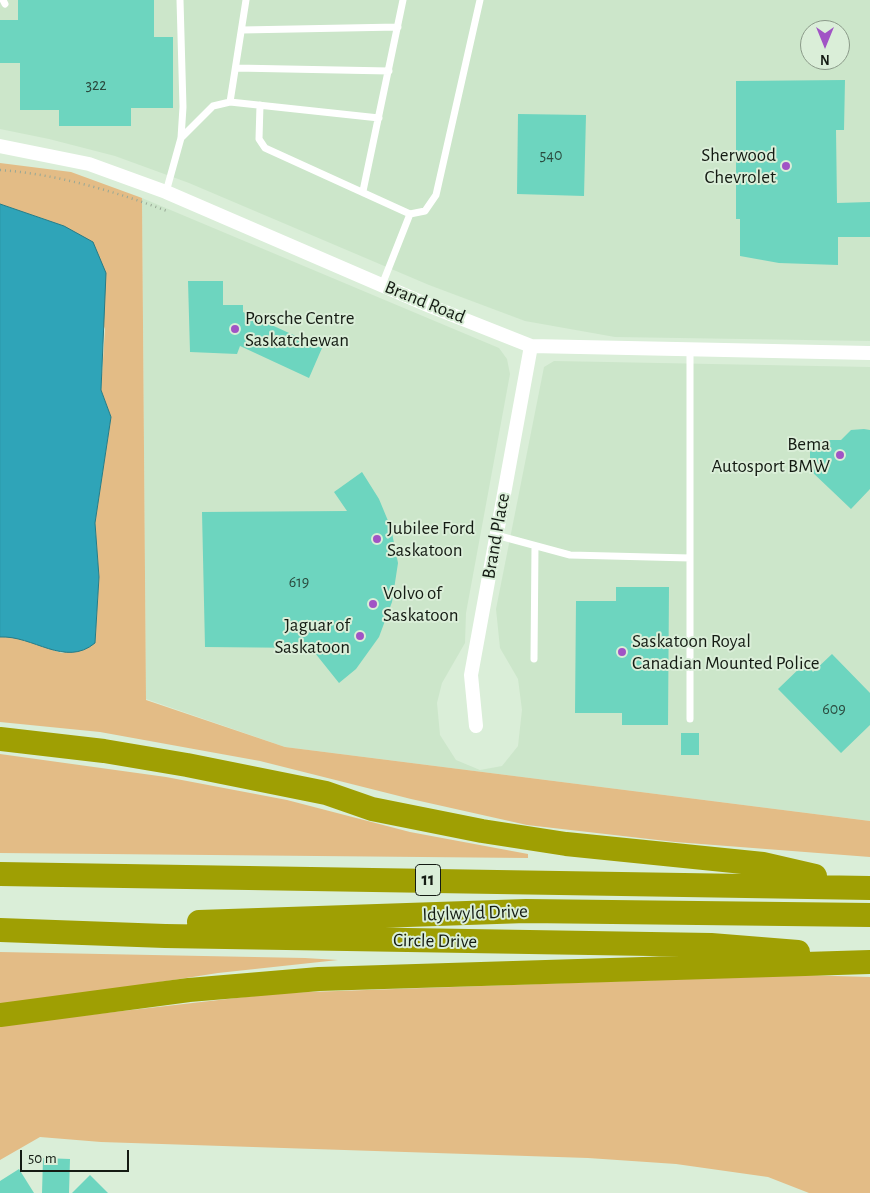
<!DOCTYPE html>
<style>
body{margin:0}
#map{position:relative;width:870px;height:1193px;overflow:hidden;background:#daeed8;font-family:"Alegreya Sans",sans-serif}
canvas{display:block}
.north{position:absolute;left:800px;top:20px;width:50px;height:50px;box-sizing:border-box;background:#daeed8;border:1px solid #8b9a89;border-radius:50%;rotate:180deg;font-size:14px;font-weight:700;line-height:20px;text-align:center;color:#141b13}
.north::after{content:'';display:block;margin:auto;width:18px;height:22px;background:#a154c5;clip-path:polygon(50% 0,100% 100%,50% 72%,0 100%)}
.scale{position:absolute;left:20px;top:1150px;width:109px;height:22px;box-sizing:border-box;border:2px solid #141b13;border-top:0;padding-left:6px;font-size:15px;line-height:18px;white-space:nowrap;color:#141b13;-webkit-text-stroke:4px #daeed8;paint-order:stroke}
</style>
<div id="map">
<canvas width="870" height="1193"></canvas>
<div class="north">N</div>
<div class="scale">50 m</div>
</div>
<script>
const context = document.querySelector('canvas').getContext('2d');
context.lineJoin = 'round';
function fill(path, color) { context.fillStyle = color; context.fill(path, 'evenodd'); }
function trace(path, color, width, dash) { context.strokeStyle = color; context.lineWidth = width; context.lineCap = dash ? 'butt' : 'round'; context.setLineDash(dash || []); context.stroke(path); }
function write(font, color, halo, rows, align = 'center') {
  context.font = font + ' "Alegreya Sans",sans-serif'; context.lineWidth = 4; context.setLineDash([]); context.textBaseline = 'middle'; context.strokeStyle = halo; context.fillStyle = color; for (const [text, x, y, turn = 0] of rows) {
    context.save(); context.translate(x, y); context.rotate((+turn || 0) * Math.PI / 180); context.textAlign = isNaN(turn) ? turn : align; if (halo) context.strokeText(text, 0, 0); context.fillText(text, 0, 0); context.restore();
  }
}
const built = new Path2D(`
 M0,0H870V341L615,337L525,321L429,285L189,183L115,156L49,139L0,129ZM810,30H840V60H810Z
 M142,198L499,348L507,359L510,374L466,613L465,643L442,683L437,703L440,735L456,760L480,770L502,766L518,746L522,710L518,679L500,648L496,609L544,367L554,361L870,367V821L285,747L146,699Z`);
const green = new Path2D(`
 M0,163L71,172L142,198L146,700L285,747L870,821V857L675,842L527,825L411,799L260,761L100,732L0,722V637L11,636L62,653L95,643L99,577L95,523L111,417L101,390L105,329L64,226L0,204Z
 M0,754L166,777L287,800L410,832L528,854V858L0,853Z
 M0,952L305,958L338,960L218,973L0,1007Z
 M800,975L870,977V1193H809L768,1177L676,1164L588,1158L101,1142L40,1137L0,1160V1025L280,993Z`);
const water = new Path2D(`
 M0,204L64,226L93,242L106,273L101,390L111,417L95,523L99,577L95,643C65,668 33,635 0,637Z`);
const building = new Path2D(`
 M18,0H154V37H173V108H131V126H59V110H20V63H0V20H18Z
 M845,80L844,130H836L837,203L870,202V237H838V265L779,263L740,256V219H736V81Z
 M518,114L586,115L584,196L517,194Z
 M188,281H223V305H243V312L322,348L309,378L240,346L237,354L190,352Z
 M864,429L870,430V489L851,509L810,470V440H841L851,430Z
 M362,472L379,499L391,528L398,563L392,602L379,637L356,669L339,683L311,648L205,647L202,512L347,511L334,492Z
 M616,587H669L668,725H622V713H575L576,601H616Z
 M832,654L870,693V725L841,753L778,689L805,663L813,672Z
 M681,733H699V755H681Z
 M43,1158L70,1159L69,1193H42Z
 M19,1169L34,1193H0V1181Z
 M90,1175L108,1193H72Z`);
const path = new Path2D(`
 M0,170C56,174 114,191 167,211`);
const service = new Path2D(`
 M3,0L5,4
 M242,30L398,27
 M236,68L389,71
 M230,102L246,0
 M260,105L259,139L265,148L410,214L425,211L436,195L480,0
 M181,138L213,106L230,102L379,118
 M363,191L403,0
 M166,192L181,138L183,107L180,0
 M382,285L410,214
 M496,535L570,555L690,558V349
 M690,558V719
 M534,659L535,546`);
const minor = new Path2D(`
 M0,146L89,164L166,192L430,306L531,346L870,353
 M476,726L471,675L531,346`);
const motorway = new Path2D(`
 M0,739L104,751L187,765L326,793L372,809L482,831L566,844L763,864L815,876
 M0,874L870,888
 M199,922L526,911L870,915
 M0,930L165,936L711,945L798,952
 M0,1015L189,990L319,979L870,962`);
const markers = [
 [786,166,5,"#a154c5"],
 [235,329,5,"#a154c5"],
 [840,455,5,"#a154c5"],
 [377,539,5,"#a154c5"],
 [373,604,5,"#a154c5"],
 [360,636,5,"#a154c5"],
 [622,652,5,"#a154c5"]
];
const numberNames = [
 ["322",96,85],
 ["540",551,155],
 ["619",299,582],
 ["609",834,709]
];
const shields = [
 [428,880,25]
];
const shieldNames = [
 ["11",428,880]
];
const poiNames = [
 ["Sherwood",776,155,"right"],
 ["Chevrolet",776,177,"right"],
 ["Porsche Centre",245,318],
 ["Saskatchewan",245,340],
 ["Bema",830,444,"right"],
 ["Autosport BMW",830,466,"right"],
 ["Jubilee Ford",387,528],
 ["Saskatoon",387,550],
 ["Volvo of",383,593],
 ["Saskatoon",383,615],
 ["Jaguar of",350,625,"right"],
 ["Saskatoon",350,647,"right"],
 ["Saskatoon Royal",632,641],
 ["Canadian Mounted Police",632,663]
];
const streetNames = [
 ["Brand Road",425,302,22],
 ["Brand Place",496,536,-80],
 ["Idylwyld Drive",475,913,-2],
 ["Circle Drive",435,941,1]
];
fill(built, '#cce6ca');
fill(green, '#e3bc86');
fill(water, '#2fa4b8');
trace(water, '#277b86', 1);
fill(building, '#6dd5bf');
trace(path, '#97a795', 2.5, [1, 4]);
trace(service, '#fff', 7);
trace(minor, '#fff', 14);
trace(motorway, '#9f9f03', 24);
for (const [x, y, r, color] of markers) { const dot = new Path2D(); dot.arc(x, y, r, 0, 2 * Math.PI); context.fillStyle = color; context.fill(dot); trace(dot, '#daeed8', 2); }
write('16px', '#2a4a3e', null, numberNames);
for (const [x, y, w] of shields) { const box = new Path2D(); box.roundRect(x - w / 2, y - 15.5, w, 31, 4); context.fillStyle = '#daeed8'; context.fill(box); trace(box, '#141b13', 1); }
write('bold 18px', '#141b13', null, shieldNames);
write('19px', '#141b13', '#daeed8', poiNames, 'left');
write('19px', '#141b13', '#daeed8', streetNames);
</script>
